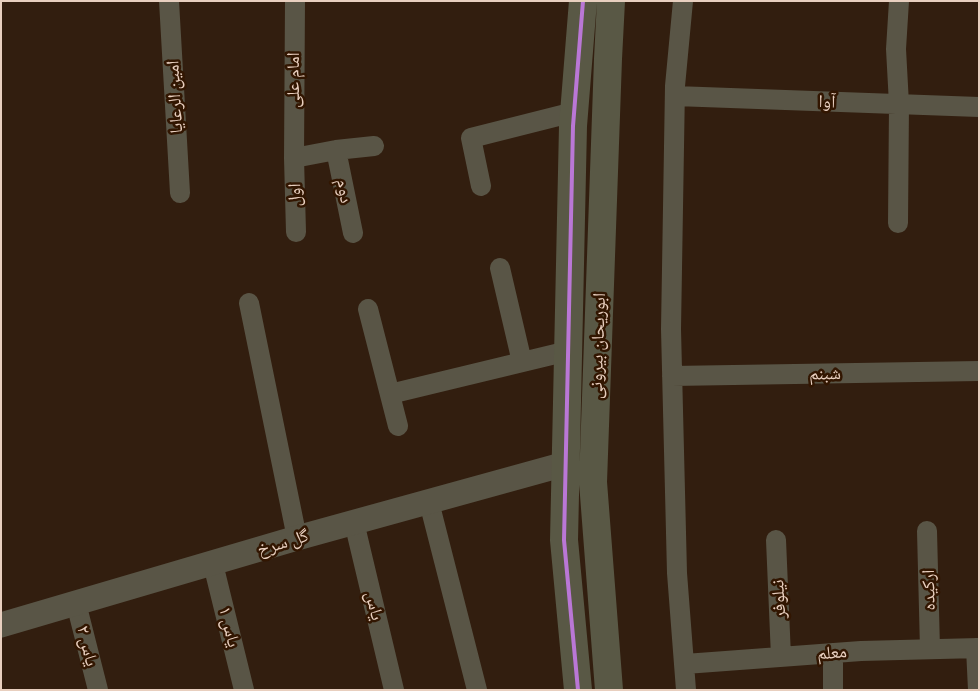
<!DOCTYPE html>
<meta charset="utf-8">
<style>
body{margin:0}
#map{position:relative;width:980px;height:691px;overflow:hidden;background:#321e0f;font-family:Cabin,sans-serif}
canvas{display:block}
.frame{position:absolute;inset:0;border:2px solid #e8cfbf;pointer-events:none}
</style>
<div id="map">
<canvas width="980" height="691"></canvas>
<div class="frame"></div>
</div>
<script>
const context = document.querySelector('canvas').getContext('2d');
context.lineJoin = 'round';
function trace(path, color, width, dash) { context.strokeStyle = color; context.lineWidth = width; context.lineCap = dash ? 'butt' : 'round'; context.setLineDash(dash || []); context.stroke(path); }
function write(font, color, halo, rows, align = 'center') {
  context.font = font + ' Cabin,"Noto Naskh Arabic",sans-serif'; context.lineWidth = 5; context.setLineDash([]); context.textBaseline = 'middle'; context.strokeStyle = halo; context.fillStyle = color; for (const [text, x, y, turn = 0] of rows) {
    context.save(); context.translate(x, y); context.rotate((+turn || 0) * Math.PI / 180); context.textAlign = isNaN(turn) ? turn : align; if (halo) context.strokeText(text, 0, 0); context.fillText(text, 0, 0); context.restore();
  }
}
const minor = new Path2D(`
 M169,1L180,193
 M295,1L294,158L296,232
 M683,1L675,86L671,329L677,573L686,690
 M675,96L979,107
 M336,150L353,233
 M294,158L336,150L374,146
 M481,186L471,138L574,112
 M898,223L899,104L896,49L899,1
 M500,268L522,362
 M249,303L297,538
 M368,309L398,426
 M672,376L979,371
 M390,394L568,351
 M429,502L477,690
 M354,522L394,690
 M927,531L930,649
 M776,540L781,657
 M213,564L244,690
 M76,603L98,690
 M976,648L978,690
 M833,653V690
 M685,664L861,651L979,648`);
const tertiary = new Path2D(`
 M1,625L297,538L565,464`);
const secondary = new Path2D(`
 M578,690L564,540L573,126L583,1
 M609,690L593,482L608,59L611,1`);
const bus1 = new Path2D(`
 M578,690L564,540L573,126L583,1`);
const streetNames = [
 ["امام علی",294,80,-90],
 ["امین الرعایا",175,97,-93],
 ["آوا",827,102,2],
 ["دوم",344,191,79],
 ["اول",295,195,-91],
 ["ابوریحان بیرونی",598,346,-88],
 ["شبنم",825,374,-1],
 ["گل سرخ",283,543,-17],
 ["ارکیده",929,590,-91],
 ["نیلوفر",779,599,-93],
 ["یاس",374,606,77],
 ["یاس ۱",229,627,76],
 ["یاس ۲",87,646,76],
 ["معلم",832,653,-4]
];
trace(minor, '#595546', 20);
trace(tertiary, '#595546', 25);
trace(secondary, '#595845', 28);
trace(bus1, '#ba77d6', 4);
write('18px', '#e8cfbf', '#321601', streetNames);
</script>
